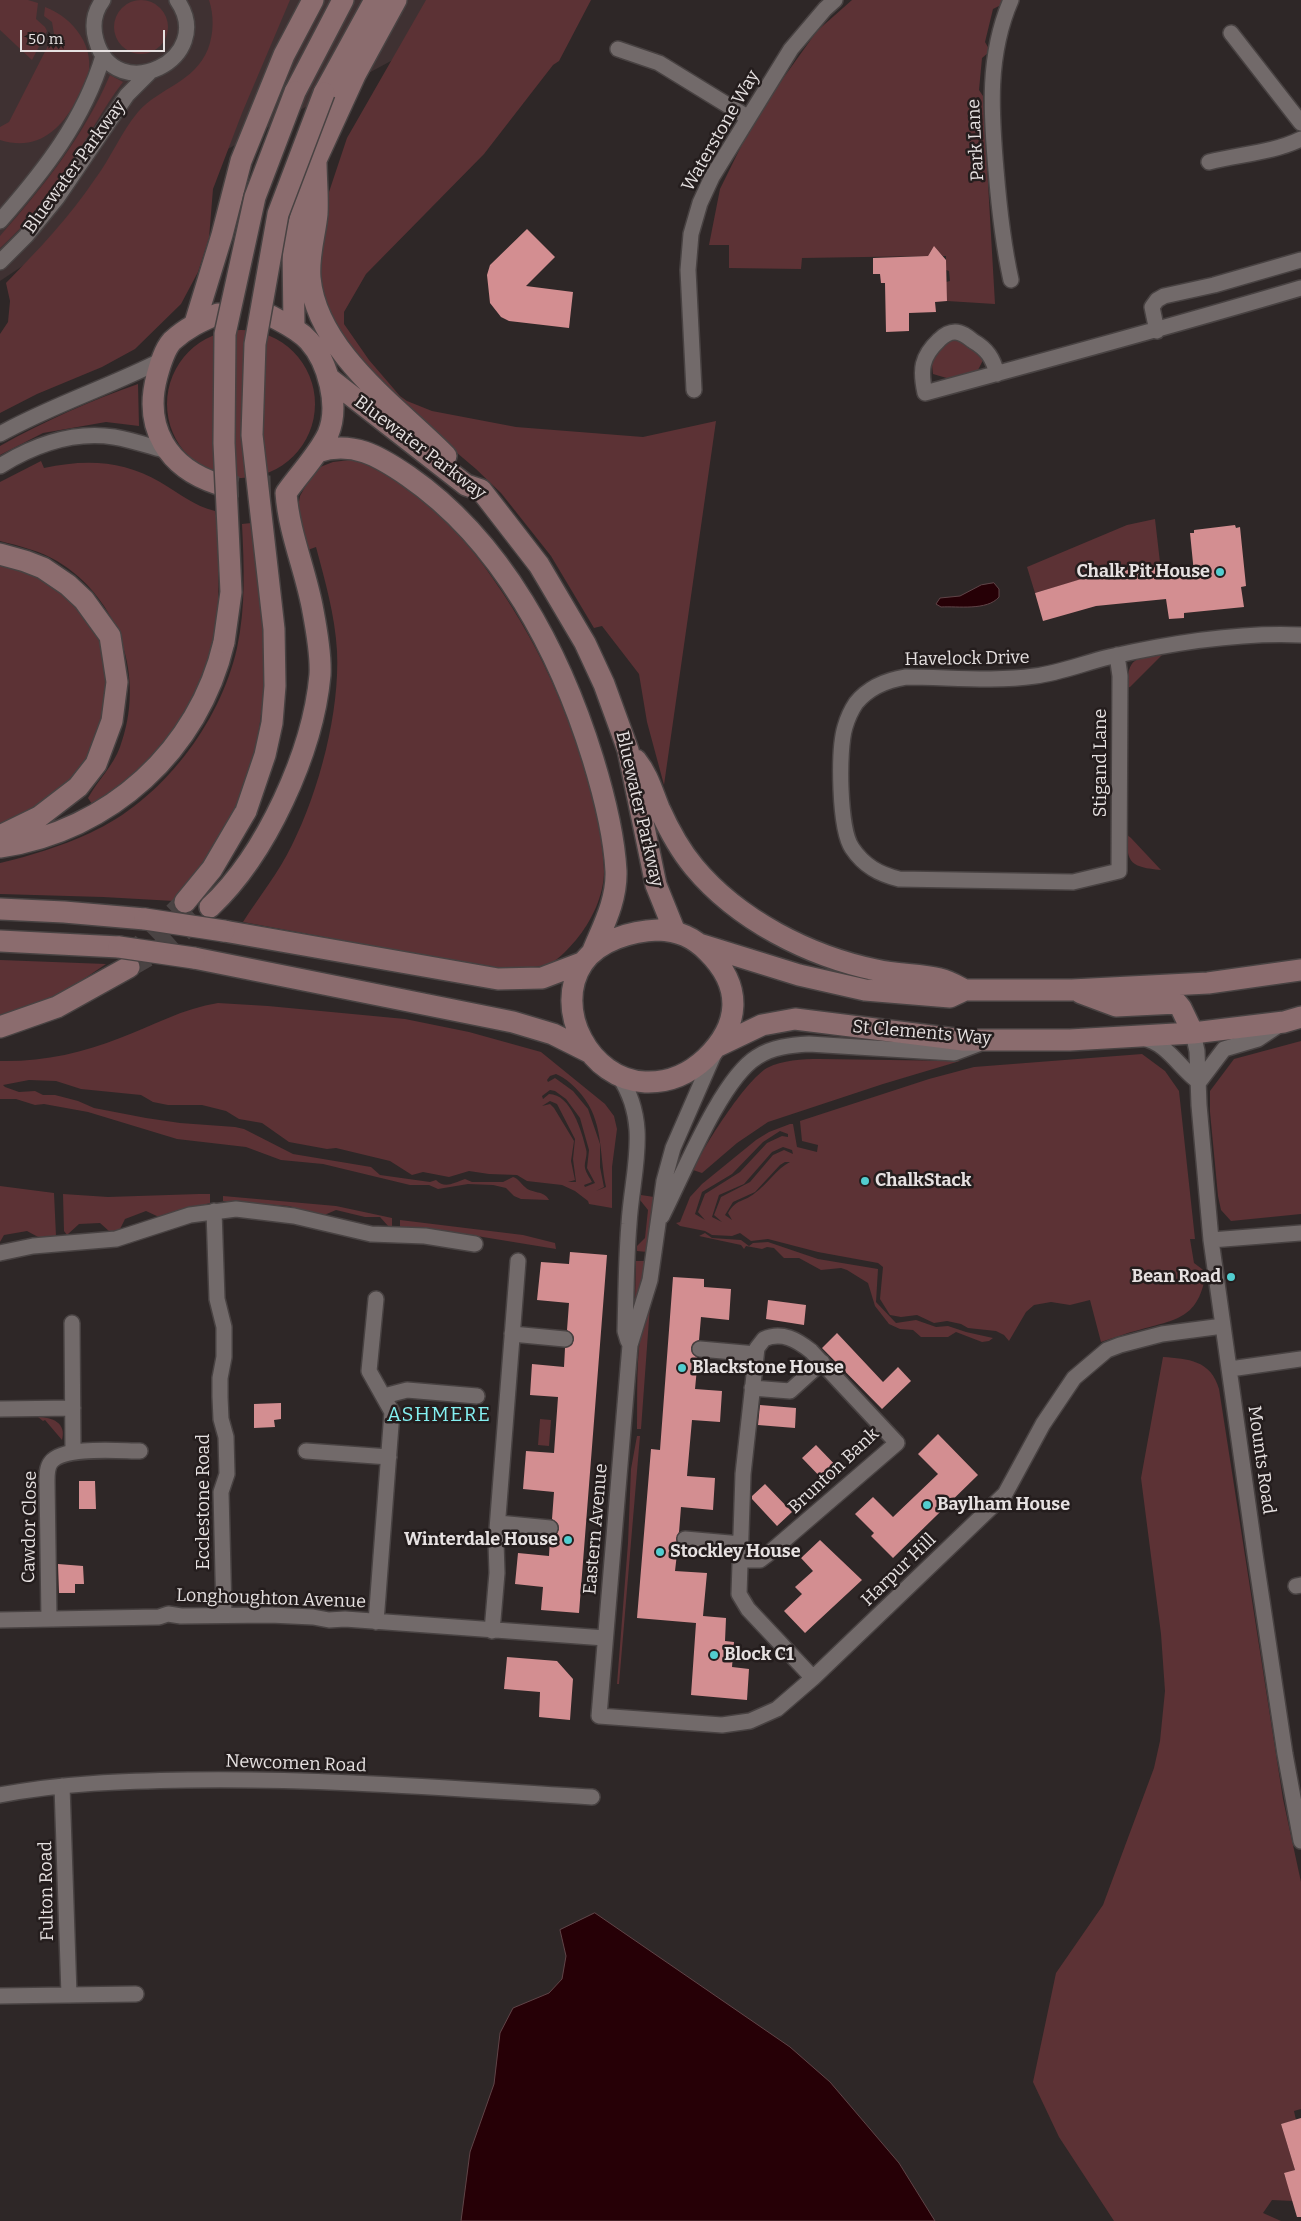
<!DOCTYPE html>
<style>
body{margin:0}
#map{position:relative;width:1301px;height:2221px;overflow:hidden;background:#2e2727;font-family:Bitter,serif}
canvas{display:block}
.scale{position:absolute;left:20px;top:30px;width:145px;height:22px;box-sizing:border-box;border:2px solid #e6e1e1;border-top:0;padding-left:6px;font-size:15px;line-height:18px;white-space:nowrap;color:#e6e1e1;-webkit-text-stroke:4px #241d1d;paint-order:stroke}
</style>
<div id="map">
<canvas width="1301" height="2221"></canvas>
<div class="scale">50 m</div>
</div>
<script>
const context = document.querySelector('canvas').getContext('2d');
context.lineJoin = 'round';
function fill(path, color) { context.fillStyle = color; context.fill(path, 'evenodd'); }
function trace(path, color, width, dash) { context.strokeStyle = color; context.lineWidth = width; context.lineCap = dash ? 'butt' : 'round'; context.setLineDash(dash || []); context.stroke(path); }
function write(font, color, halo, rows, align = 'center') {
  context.font = font + ' Bitter,serif'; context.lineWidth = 5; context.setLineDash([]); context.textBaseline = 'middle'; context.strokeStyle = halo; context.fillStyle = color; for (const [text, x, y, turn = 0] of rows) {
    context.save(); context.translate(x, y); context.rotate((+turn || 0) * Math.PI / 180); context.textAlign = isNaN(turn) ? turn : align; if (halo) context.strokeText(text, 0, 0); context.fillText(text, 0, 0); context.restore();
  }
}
const built = new Path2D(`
 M0,0H452L415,48L72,233L0,281Z`);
const green = new Path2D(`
 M114 27a27 27 0 1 1 54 0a27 27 0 1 1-54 0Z
 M0,0H28L38,3L36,19L45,27L47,31L32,60L0,30Z
 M209,0H290L242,113L213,189L209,238L198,272L181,304L135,349L102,367L37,394L0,413V334L8,322L10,301L6,283C38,250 69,218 95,179C111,158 121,132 138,112C160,87 194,83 208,49C214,33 214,15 209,0Z
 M426,0H591L559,61L553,65L484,154L366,274L344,312V324L369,360L400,396L407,401L432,411L516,427L643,437L716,421L664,785L647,722L639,674L602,626L594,628L551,556L501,493L476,469L404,408L339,337L316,281L327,198L347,138Z
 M852,0H1004L1003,4L993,9L985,42L989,49L988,53L982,58L979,90L983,96L995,304L947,301L946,282L950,281L949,271L946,270V256H943L938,251H931L928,256L802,258L801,269L729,268V245H709L720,189L756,116L817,31Z
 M45,7C74,18 97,48 87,80C84,88 79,96 75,103C58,133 35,151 0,140V127L9,122L54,34L52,22L44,16Z
 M110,75L123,82C102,109 87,140 68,169C49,198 25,225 0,248V236C44,186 84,136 110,75Z
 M167 404a74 74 0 1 1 148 0a74 74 0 1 1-148 0Z
 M948,340C961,339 980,348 983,360L978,370L950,379L933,374L931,356Z
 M138,384L139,426L106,422L43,433L0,455V446C44,421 90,401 138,384Z
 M358,459C405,479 443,513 474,553C528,622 567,702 589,786C597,813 603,843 604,871C604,896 591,922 576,940C569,948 560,958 551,963C538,970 502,967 487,967L243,922C259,897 279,872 292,845C319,791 340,712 337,651C335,615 325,581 316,547L305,551L296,517L300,496L315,469L333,462Z
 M41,461L44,468C85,459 123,460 160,482C179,493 194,506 215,511L217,519C217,554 221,591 216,626C206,694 155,773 92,804L88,798C98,780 113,766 120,747C146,678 120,599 57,561C40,551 20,546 0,541V482Z
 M1155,519L1164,597L1160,599L1157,567L1099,574L1035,593L1027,567L1127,525Z
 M251,523C264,627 278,711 235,811C231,821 228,833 222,843C210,862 189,883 174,901L103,897L0,894V863C30,856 62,846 90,833C161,801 220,724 237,648C246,607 244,565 242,524Z
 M0,561L64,588L106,646L109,726L70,791L0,825Z
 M1163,654L1130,687L1127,688C1128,657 1135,658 1163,654Z
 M1126,834L1131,838L1161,870C1131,867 1127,864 1126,834Z
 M0,960L106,964L60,995L0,1017Z
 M218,1003L268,1006L405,1019L469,1032L541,1052L605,1104L614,1116L617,1129L612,1167V1208L589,1204L588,1201L575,1191L562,1185L527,1181L517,1175L489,1174L469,1171L449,1177L423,1172L412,1175L390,1161L336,1148L327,1149L289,1142L262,1123L239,1119L226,1111L202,1105H168L153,1102L141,1095L81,1089L56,1081L29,1080L3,1085L5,1087L19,1092L35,1091L43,1095H55L78,1101L94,1108L146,1118L180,1123L235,1127L244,1129L293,1154L371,1167L380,1175L430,1182L436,1180C445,1189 453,1183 465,1179L472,1182H503L513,1177C519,1179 520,1183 525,1187C532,1194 544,1190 549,1200L521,1199L514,1196L506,1188L493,1185L468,1184L438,1189L429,1185H410L323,1164L281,1160L246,1147L177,1139L88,1112L44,1104L35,1105L16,1099H0V1061C41,1062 83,1053 120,1038C152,1026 184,1008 218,1003ZM556,1074C566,1078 574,1086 581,1094C604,1121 599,1154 606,1187L596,1191L604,1187L600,1167V1144L588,1109L573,1091L555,1078L548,1082L547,1080L550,1076ZM550,1090L555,1091L566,1099L580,1118L589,1150L587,1168L595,1183L585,1187L584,1185L592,1182C590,1178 586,1173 585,1168C584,1162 588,1155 586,1149C582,1132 571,1094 549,1094L543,1099L542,1096ZM550,1101L557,1104L575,1139L573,1159L576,1182H568L575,1180L571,1161L574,1141L554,1108L550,1104L542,1106Z
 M1301,1041V1214L1231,1221L1221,1210L1218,1196L1210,1112V1091L1234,1059Z
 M1142,1054L1165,1071L1179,1091L1195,1239H1190L1194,1263L1206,1272C1199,1319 1177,1319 1139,1330C1126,1333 1114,1338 1101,1342L1090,1300L1070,1305L1051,1302L1034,1305L1026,1312L1009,1341L1004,1335L996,1331L968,1328L961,1324L947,1321L934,1323L917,1315L901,1317L890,1315L880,1299L883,1267L878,1263L818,1252L768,1239L751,1241L740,1233L732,1236L712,1235L705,1231L680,1226L676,1223L680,1222L690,1197L702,1184L756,1140L769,1132L790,1124H793L797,1147L817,1152L818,1145L802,1141L800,1121L929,1079L974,1067ZM780,1131L788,1134V1137L782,1136L767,1143L740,1172L705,1194L698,1212L705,1220L695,1214L702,1192L732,1174L763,1142ZM783,1147L792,1150L793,1154L784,1150L773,1155L750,1182L721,1197L714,1215L722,1222L712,1217L719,1195L744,1184L772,1152ZM785,1162H790C776,1169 768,1184 755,1193C743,1203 737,1198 728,1213L732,1220L725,1215L733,1202L755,1192L780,1165Z
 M819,1059L960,1061L883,1084L768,1122L737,1143L702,1173L693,1170C704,1146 745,1081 767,1068C782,1060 803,1059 819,1059Z
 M0,1186L54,1193L56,1236L40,1238L27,1231L4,1235L0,1242Z
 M63,1194L108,1197L199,1194H210V1203L159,1217L146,1211L125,1219L119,1231L110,1232L100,1223L79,1224L67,1235L64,1231Z
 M641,1195L654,1197L647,1252L637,1251V1246L645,1238L648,1210L640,1200Z
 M223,1196L336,1206L392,1218V1227H389L380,1217H365L336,1210L322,1216L289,1206L223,1201Z
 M400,1220L523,1235L555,1243L556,1249L428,1228L400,1227Z
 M705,1233L712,1238L741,1240L749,1246L753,1243L768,1242L818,1259L878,1269L876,1302L896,1323L916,1320L936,1327L948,1326L966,1332L993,1338L989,1341L982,1342L956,1332L948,1337H921L913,1330L900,1329L889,1324L875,1306L868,1283L847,1270L841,1268L821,1270L799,1258H784L774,1248L767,1247L762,1249L746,1246L744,1249L741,1245L699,1236Z
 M636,1261H647L646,1269L635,1302Z
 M650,1306L641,1429H637C638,1399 634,1329 650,1306Z
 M1163,1357C1188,1359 1211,1360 1219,1389L1283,1799L1301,1882V2109L1294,2111L1296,2120L1281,2124L1295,2170L1284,2174L1294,2201L1272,2200L1263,2213L1281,2221H1114L1059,2137L1033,2082L1056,1973L1103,1905L1154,1768L1160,1741L1165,1691L1161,1634L1141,1478Z
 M38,1417C52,1417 67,1423 62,1440L45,1420L43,1421Z
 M540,1419L551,1420L549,1446L538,1445Z
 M637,1436H640L619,1684H617L628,1543L631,1469Z`);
const water = new Path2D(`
 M994,583L999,589V597C987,611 958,606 941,607L936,604L940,598L960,596L981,585Z
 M595,1913L790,2047L830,2082L899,2163L935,2221H461L470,2152L494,2084L500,2033L513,2008L549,1993L562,1979L566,1956L560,1930Z`);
const building = new Path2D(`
 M527,229L555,257L526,286L573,292L569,328L509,321L501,317L490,303L487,275L490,265Z
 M934,246L946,260L947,301L935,302L936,312L909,313V331L886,332L885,283H881L880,274H873V258L928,256Z
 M1235,525L1236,528L1240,527L1245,576L1246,586L1241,587L1244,607L1184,613V618L1169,619L1166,599L1096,606L1043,621L1035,593L1101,573L1157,567L1158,577L1194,573L1190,533H1194V530Z
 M570,1252L607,1255L579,1613L541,1610L543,1587L515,1584L518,1553L549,1556L550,1537L557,1534L559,1529L558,1524L552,1519L554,1492L523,1489L526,1451L554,1453L558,1397L530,1395L532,1364L564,1367L565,1348L572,1345L574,1339L573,1335L567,1330L569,1303L537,1300L541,1262L569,1264Z
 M673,1277L704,1279V1287L731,1289L729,1320L701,1317L699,1340L693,1343L691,1348L692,1353L698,1358L695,1389L722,1391L720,1422L692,1420L687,1476L715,1478L713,1510L681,1507L679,1532L676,1539L678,1545L675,1571L707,1573L703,1616L726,1618L725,1641L734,1642L732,1667L749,1669L747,1700L691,1695L696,1623L637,1618L651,1449L660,1450Z
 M768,1300L806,1305L804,1325L766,1319Z
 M837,1333L883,1382L898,1367L911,1381L882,1409L822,1348Z
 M281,1403V1419L274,1420L275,1427L254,1428V1404Z
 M760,1405L796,1408L795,1428L758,1425Z
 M938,1434L978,1475L893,1558L871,1536L874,1533L855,1514L873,1497L893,1517L938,1474L918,1454Z
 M816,1445L842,1472L828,1485L802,1458Z
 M79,1481H95L96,1509H79Z
 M765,1484L792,1512L777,1526L752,1499V1496Z
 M820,1540L862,1580L805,1633L784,1611L802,1594L795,1587L813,1571L801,1558Z
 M58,1564L83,1566L84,1584H75V1593H59Z
 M507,1657L557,1661L573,1679L570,1720L539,1717L540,1692L504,1689Z
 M1301,2118V2217H1297L1284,2173L1295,2170L1281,2124Z`);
const secondaryTunnel = new Path2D(`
 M218,314L245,311L271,316
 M218,484L238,487L271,486
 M128,958L185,902
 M129,967L167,945L210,907`);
const street = new Path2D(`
 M103,0C94,12 92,26 96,40C115,108 218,59 177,0
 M1011,0C987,55 991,112 996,170C999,207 1003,244 1011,280
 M1231,33L1301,123
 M618,49L659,63L747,117
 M1209,162C1240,154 1272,153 1301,139
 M0,221C44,171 84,120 103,56
 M0,262L26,236L57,198L127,95L149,73
 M1157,331L1152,307L1157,300L1164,296L1214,285L1301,260
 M997,374C993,358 987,349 973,341C968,337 962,332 955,332C949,332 943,336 939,340C921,357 920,370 925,393C1051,359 1176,325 1301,288
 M694,390L688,270L691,234L700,203L712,177L791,49L825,9L835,0
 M0,434C52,405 109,387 162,360
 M0,466C34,445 74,431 114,437C132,440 149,446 167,451
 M1117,655L1120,676L1119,871L1073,882L899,879C879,874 864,866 852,848C839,829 838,750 845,727C847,720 852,709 856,703C869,687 887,680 906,677C948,677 993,682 1035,676C1060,673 1084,663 1109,657C1171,643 1238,632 1301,635
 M1193,1033L1197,1051L1199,1105L1211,1240L1255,1554L1285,1754L1301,1841
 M1142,1038C1168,1043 1179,1068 1199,1082
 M714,1054L673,1148L664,1181L650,1280L630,1345L599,1716L722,1725L750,1721L777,1709L813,1678L1005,1494L1043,1424L1074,1378L1107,1350L1120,1345L1162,1334L1223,1326
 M619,1076C651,1124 632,1171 629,1224C626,1260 626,1295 625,1331L628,1341
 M1199,1082L1224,1049L1258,1039L1279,1025
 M214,1211L217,1299L224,1327V1357L220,1378V1397L221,1419L226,1437L227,1474L221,1492L224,1615
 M662,1216C683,1175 721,1079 757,1057C772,1047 791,1045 809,1044L954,1053L981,1043
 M1211,1240L1301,1233
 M0,1253L33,1246L116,1239L190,1215L236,1209L294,1216L371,1234L425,1236L475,1244
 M72,1323L73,1452
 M512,1334L565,1339
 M700,1349L756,1354
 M1230,1369L1301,1359
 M752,1388L790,1391L822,1362
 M384,1396L407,1390L477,1396
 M0,1409L73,1408
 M306,1451L389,1457
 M498,1523L550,1528
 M685,1539L741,1544
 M741,1560H760L768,1554L897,1443L811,1351C797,1340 782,1331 764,1339L757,1348L743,1474L739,1594L748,1609L813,1678
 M1296,1586L1301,1585
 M49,1619L47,1481C47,1474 47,1467 51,1462C64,1446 119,1451 140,1451
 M0,1620L159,1617L168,1614L181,1616L270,1615L313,1617L329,1620L345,1619L605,1638
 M376,1622L392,1412L369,1371L376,1299
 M492,1631L497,1573L496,1542L518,1261
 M62,1786L69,1995
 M0,1795C62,1783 125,1781 188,1780C323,1778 458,1789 592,1797
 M0,1996L136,1994`);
const secondary = new Path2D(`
 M295,92L343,0
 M324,93L375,0
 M316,160C316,178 318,196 317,214C315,235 308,256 310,278C317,352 398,407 446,456
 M195,323L222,235L241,161L284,55L313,0
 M294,328L293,245L316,160L355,75L396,0
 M330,379L466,485L481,490L539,565L585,643L604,684L628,750L656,885L675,932
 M317,452C352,440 379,456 408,476C502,541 560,652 593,759C604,795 614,833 616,871C617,901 603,926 592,953
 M218,484C168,468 143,428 157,376C160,365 164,350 172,341C186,328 201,321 218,314
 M0,554L25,561L43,568L68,585L84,600L110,636L117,682L112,721L96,764L78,787L39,817L0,836
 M636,760C648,775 652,791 659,808C668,828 679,849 694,867C738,920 809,956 876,970C897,975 920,974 940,979C949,981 957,986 965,990
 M0,847C110,831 199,750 224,642
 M185,902L212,869L246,811
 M210,907C266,855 313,752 320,675C321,659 316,627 313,611C306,571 289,534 286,493C300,473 318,455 328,434C340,406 328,362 309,341C298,329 284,323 271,316
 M0,909L64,912L145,919
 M658,930C679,931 693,937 708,952C743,987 740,1025 706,1058C688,1075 669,1083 645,1082C590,1080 552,1009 583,963C599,940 632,931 658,930Z
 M224,931L498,979L542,978L584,962
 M0,941L119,947
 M699,944L799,975L865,990L950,997L965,990H1072L1208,983L1301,970
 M194,958L513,1022L553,1034L589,1052
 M1081,993L1116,1006L1177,1003L1181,1008L1193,1033
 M0,1027L57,1007L129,967
 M718,1046L762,1025L795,1019L963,1040H1070L1193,1033L1284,1022L1301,1017`);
const secondaryBridge = new Path2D(`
 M224,642L231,592L224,443L225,334L255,197L295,92
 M246,811L265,755L272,723L275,686L274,629L252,435L255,344L278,214L324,93
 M145,919L224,931
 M119,947L194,958`);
const markers = [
 [1220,572,5,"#52cdcf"],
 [865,1181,5,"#52cdcf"],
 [1231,1277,5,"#52cdcf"],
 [682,1368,5,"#52cdcf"],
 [927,1505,5,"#52cdcf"],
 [568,1540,5,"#52cdcf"],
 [660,1552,5,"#52cdcf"],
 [714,1655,5,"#52cdcf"]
];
const streetNames = [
 ["Waterstone Way",721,131,-60],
 ["Park Lane",976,140,-93],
 ["Bluewater Parkway",75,167,-54],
 ["Bluewater Parkway",420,448,37],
 ["Havelock Drive",967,659,-1],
 ["Stigand Lane",1101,763,-90],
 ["Bluewater Parkway",639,809,77],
 ["St Clements Way",922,1033,5],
 ["Mounts Road",1261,1460,82],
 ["Brunton Bank",834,1471,-43],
 ["Ecclestone Road",204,1502,-90],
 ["Cawdor Close",30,1527,-89],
 ["Eastern Avenue",596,1529,-85],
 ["Harpur Hill",899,1570,-44],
 ["Longhoughton Avenue",271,1599,2],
 ["Newcomen Road",296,1764,2],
 ["Fulton Road",47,1891,-91]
];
const poiNames = [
 ["Chalk Pit House",1210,572,"right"],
 ["ChalkStack",875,1181],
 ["Bean Road",1221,1277,"right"],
 ["Blackstone House",692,1368],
 ["Baylham House",937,1505],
 ["Winterdale House",558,1540,"right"],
 ["Stockley House",670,1552],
 ["Block C1",724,1655]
];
const quarterNames = [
 ["ASHMERE",439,1415]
];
fill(built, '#3f3132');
fill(green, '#5c3235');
fill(water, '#260006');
trace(water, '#604448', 1);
fill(building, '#d38e91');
trace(secondaryTunnel, '#4a4343', 21, [21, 11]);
trace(street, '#484242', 18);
trace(secondary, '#484242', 24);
trace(street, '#726a6a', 15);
trace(secondary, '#8b6c6e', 21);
trace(secondaryBridge, '#484242', 24, []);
trace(secondaryBridge, '#8b6c6e', 21);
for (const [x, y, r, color] of markers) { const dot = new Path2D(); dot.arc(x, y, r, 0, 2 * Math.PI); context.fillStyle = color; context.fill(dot); trace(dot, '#241d1d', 2); }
write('18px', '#e6e1e1', '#241d1d', streetNames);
write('bold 18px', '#e6e1e1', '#241d1d', poiNames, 'left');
context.letterSpacing = '1px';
write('20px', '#84f0f1', '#241d1d', quarterNames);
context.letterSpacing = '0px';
</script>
